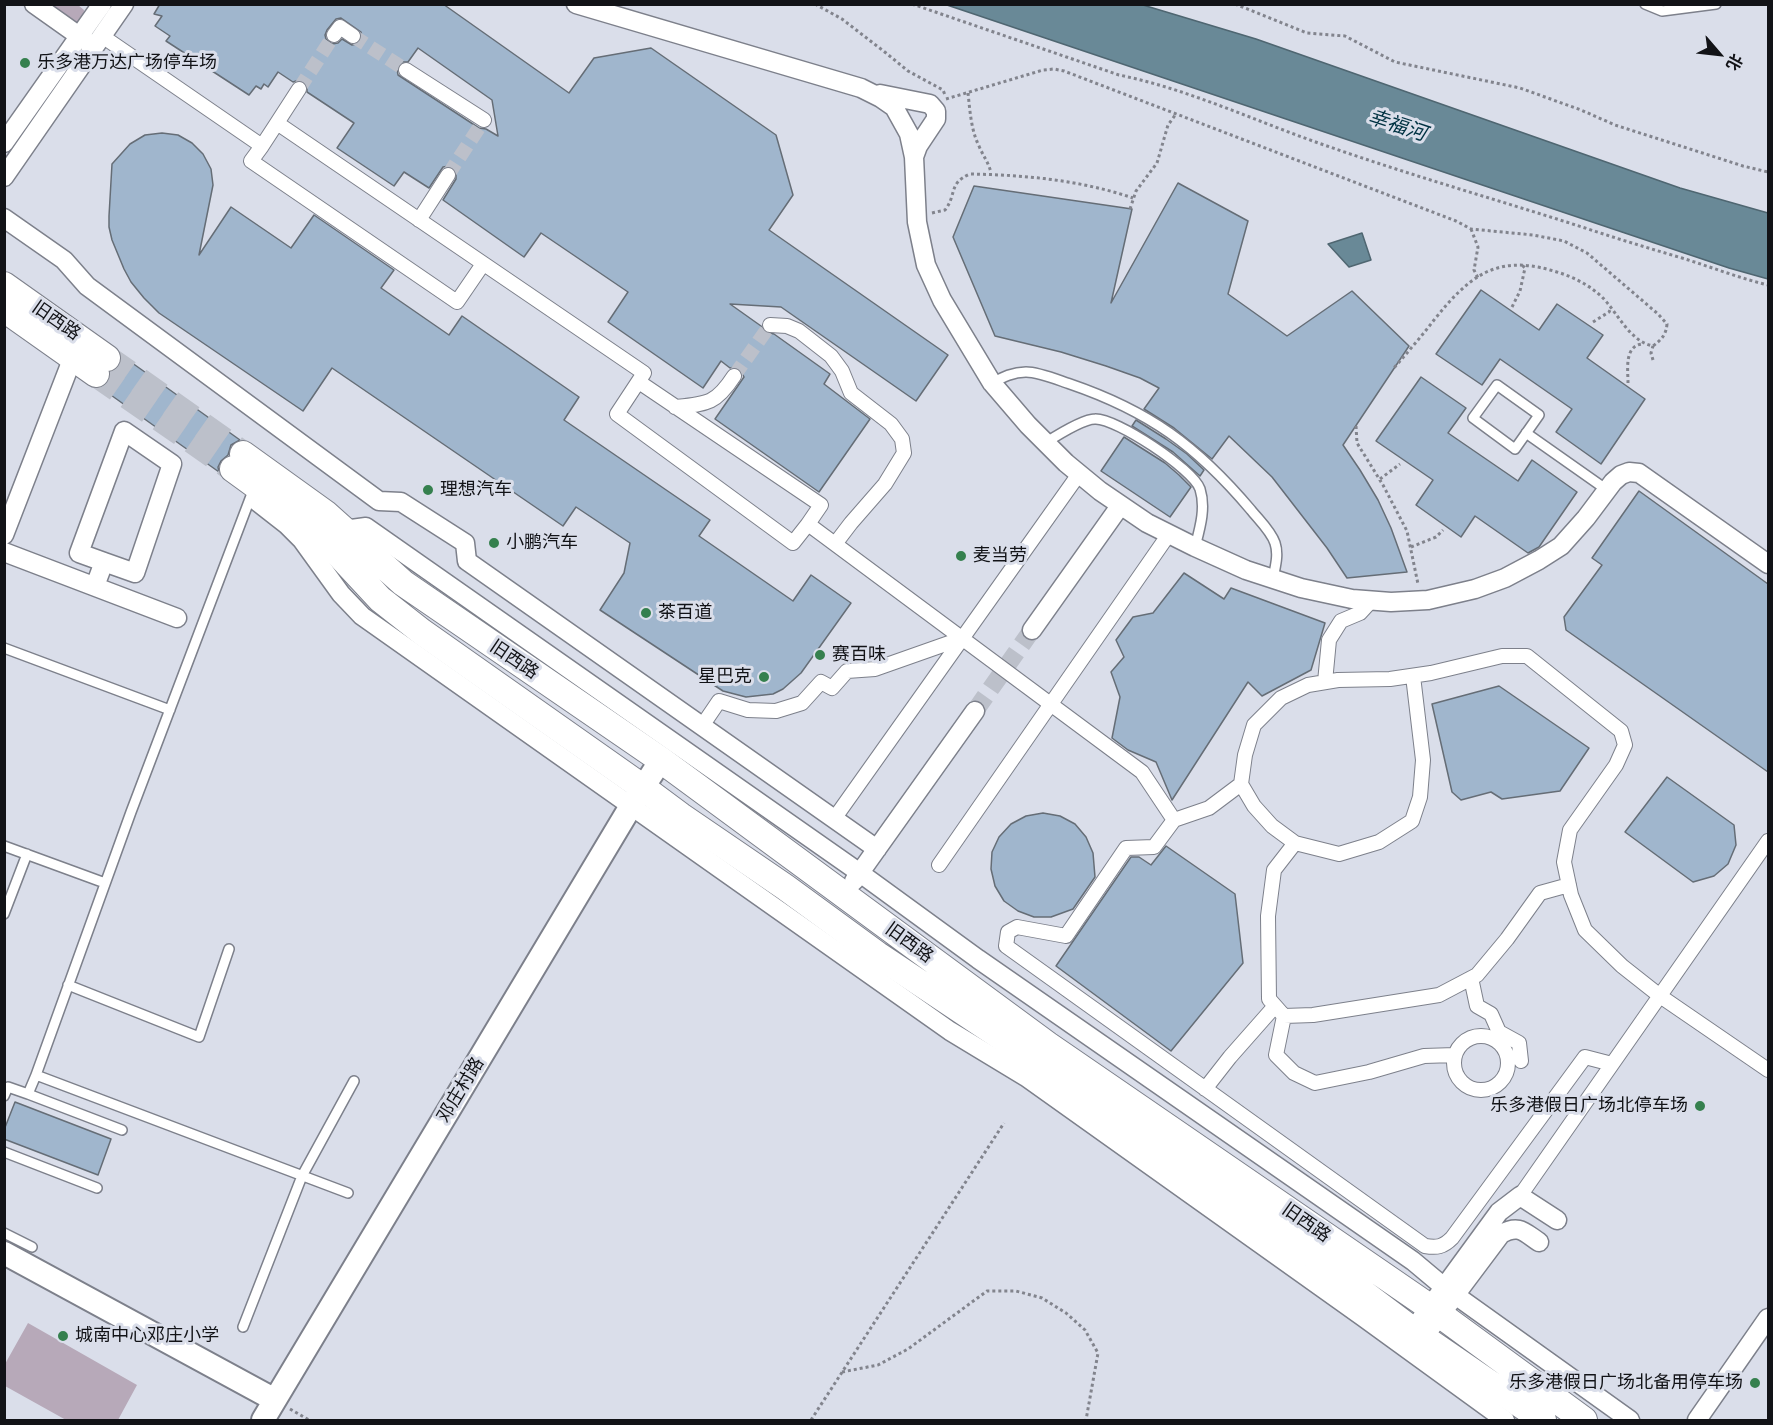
<!DOCTYPE html>
<meta charset="utf-8">
<style>
body{margin:0}
#map{position:relative;width:1773px;height:1425px;overflow:hidden;background:#dadeea;font-family:Merriweather,"Noto Sans SC",serif}
canvas{display:block}
.frame{position:absolute;inset:0;border:6px solid #121317;pointer-events:none}
.north{position:absolute;left:1689px;top:24px;width:60px;height:60px;-webkit-text-stroke:4px #dadeea;paint-order:stroke;rotate:118deg;font-size:16px;font-weight:700;line-height:24px;text-align:center;color:#121317}
.north::after{content:'';display:block;margin:auto;width:21px;height:27px;background:#121317;clip-path:polygon(50% 0,100% 100%,50% 72%,0 100%)}
</style>
<div id="map">
<canvas width="1773" height="1425"></canvas>
<div class="frame"></div>
<div class="north">北</div>
</div>
<script>
const context = document.querySelector('canvas').getContext('2d');
context.lineJoin = 'round';
function fill(path, color) { context.fillStyle = color; context.fill(path, 'evenodd'); }
function trace(path, color, width, dash) { context.strokeStyle = color; context.lineWidth = width; context.lineCap = dash ? 'butt' : 'round'; context.setLineDash(dash || []); context.stroke(path); }
function write(font, color, halo, rows, align = 'center') {
  context.font = font + ' Merriweather,"Noto Sans SC",serif'; context.lineWidth = 6; context.setLineDash([]); context.textBaseline = 'middle'; context.strokeStyle = halo; context.fillStyle = color; for (const [text, x, y, turn = 0] of rows) {
    context.save(); context.translate(x, y); context.rotate((+turn || 0) * Math.PI / 180); context.textAlign = isNaN(turn) ? turn : align; if (halo) context.strokeText(text, 0, 0); context.fillText(text, 0, 0); context.restore();
  }
}
const green = new Path2D(`
 M44,5H78L84,10C84,16 80,20 75,24Z
 M28,1323L137,1385L118,1420H66L5,1386V1364Z`);
const water = new Path2D(`
 M947,5H1143L1256,39L1680,188L1768,213V279L1729,268Z
 M1362,233L1371,260L1349,267L1328,244Z`);
const building = new Path2D(`
 M160,4H443L569,93L594,58L651,48L776,135L793,195L769,230L948,355L916,401L781,307L730,304L761,326L765,332L774,334L830,374L824,384L870,419L819,492L715,419L744,377L740,369L735,367L730,368L721,361L703,388L608,322L628,292L541,233L524,257L443,200L456,179V171L453,168L449,166L443,167L429,188L404,172L394,186L337,148L354,123L307,92V85L304,82L299,80L293,82L278,72L268,87L264,84L261,89L256,86L249,95L166,41L170,36L155,26L162,16L154,14ZM341,18L361,32L362,37L357,44L352,45L342,39L338,43L332,44L326,39L325,35L327,30L336,19ZM418,48L492,100L498,136L486,129L479,128L398,75L397,69L399,65L402,62H408Z
 M162,133L178,135L192,143L203,154L211,169L213,185L199,255L231,207L291,248L314,215L394,270L381,288L449,335L462,316L579,397L564,420L710,520L699,536L793,601L811,575L851,603L801,673L783,689L773,694L746,697L723,691L600,610L624,573L630,543L576,507L563,526L332,368L303,411L159,313L144,298L131,282L124,269L112,240L109,227V216L112,164L130,144L145,135Z
 M1178,183L1248,221L1228,294L1287,336L1352,291L1409,346L1343,445L1360,470L1378,500L1391,528L1407,572L1347,578L1327,548L1272,477L1229,436L1212,459L1174,428L1144,409L1159,388L1140,378L1106,366L1061,352L995,336L953,237L974,186L1132,209L1111,303Z
 M1481,290L1539,330L1557,304L1603,335L1587,358L1645,399L1601,464L1556,432L1572,409L1500,359L1482,385L1436,354Z
 M121,355L240,440L231,445L228,455L221,461L218,467L219,472L101,388L109,382L110,372L120,366L122,360Z
 M1421,377L1466,408L1448,433L1518,481L1532,460L1577,492L1539,547L1528,553L1475,516L1461,537L1416,505L1433,480L1376,441Z
 M1136,420L1166,439L1187,454L1204,470L1200,476L1173,452L1132,426Z
 M1124,437L1165,463L1179,475L1191,487L1170,517L1101,471Z
 M1639,491L1768,584V772L1566,630L1564,617L1602,565L1592,558Z
 M1184,573L1224,599L1231,588L1325,623L1311,670L1262,696L1248,682L1172,800L1156,762L1128,750L1112,738L1120,697L1111,672L1124,657L1116,640L1133,617L1153,613Z
 M1499,686L1589,748L1560,791L1502,799L1491,792L1461,800L1452,792L1432,704Z
 M1667,777L1734,825L1736,845L1728,864L1714,876L1693,882L1625,832Z
 M1043,813L1060,816L1075,824L1086,837L1093,853L1095,877L1073,909L1051,917H1034L1018,911L1004,901L995,886L991,869L992,852L999,837L1011,824L1026,816Z
 M1166,846L1235,894L1243,963L1171,1051L1056,966L1131,857H1139L1151,865Z
 M15,1102L111,1139L98,1175L4,1139V1130Z`);
const pedestrianTunnel = new Path2D(`
 M353,36L406,70
 M299,89L334,35
 M448,175L484,120
 M734,376L770,325`);
const minorTunnel = new Path2D(`
 M975,711L1032,630`);
const secondaryTunnel = new Path2D(`
 M107,358L243,454
 M96,374L233,469`);
const path = new Path2D(`
 M815,4L842,19L886,53L908,71L943,90L945,95
 M912,4L1119,75C1192,90 1259,123 1330,147C1413,176 1498,200 1582,227C1615,238 1648,248 1682,258C1711,267 1739,278 1768,285
 M1235,4L1307,33L1345,36L1395,62L1520,88L1581,110L1615,125L1743,166L1768,172
 M968,93C970,111 971,130 979,146C983,156 989,163 991,173
 M946,99L1043,70L1054,69L1064,71L1456,221L1471,229L1533,235L1564,241L1587,253L1658,314L1667,324C1666,335 1662,339 1653,346C1629,341 1618,313 1602,297C1587,283 1569,275 1550,270C1494,254 1467,279 1434,320C1421,337 1407,353 1393,369
 M1130,209L1136,191L1157,163L1168,125L1176,114
 M932,213L945,210C957,195 948,183 970,174C1025,175 1080,180 1133,198
 M1471,229L1478,247L1474,270L1478,278
 M1512,307L1520,291L1525,268L1522,265
 M1593,322L1609,312L1611,308
 M1653,360L1651,353L1653,346
 M1628,383C1628,370 1624,346 1642,344
 M1356,426L1357,443L1383,485L1407,531L1418,584
 M1380,479L1400,464
 M1411,547L1436,537L1443,530
 M842,1372L878,1365L908,1349L987,1291H1016L1042,1298L1066,1313L1085,1330L1098,1353L1086,1420
 M290,1409L309,1420
 M811,1420L1004,1123`);
const service = new Path2D(`
 M1645,4L1662,11L1716,4
 M992,383C1003,377 1013,372 1026,372C1039,372 1058,380 1070,384C1149,411 1197,446 1251,510C1259,520 1271,531 1275,543C1279,555 1275,567 1273,579
 M1497,385L1539,415L1515,449L1473,418Z
 M1526,433L1607,490
 M1045,443C1056,436 1083,419 1095,419C1116,418 1193,469 1200,489C1206,508 1200,528 1195,547
 M251,496L131,812L36,1075L348,1193
 M4,648L170,710
 M4,846L105,883
 M4,914L27,854
 M68,985L199,1037L229,949
 M36,1075L28,1094L122,1130
 M4,1096L8,1087L28,1094
 M4,1152L97,1188
 M4,1233L32,1247
 M243,1327L302,1176L354,1081`);
const pedestrian = new Path2D(`
 M334,35L340,27L353,36
 M102,36L262,146L277,123L644,373L617,414L793,543L808,524L1142,772L1174,820L1209,808L1241,784L1245,755L1254,725L1281,698L1308,685L1338,680L1390,679L1431,673L1502,656H1527L1621,731L1625,745L1616,765L1570,830L1564,862L1571,895L1585,930L1622,966L1660,996L1768,1070
 M406,70L484,120
 M277,123L299,89
 M262,146L251,161L457,302L483,264
 M419,220L448,175
 M770,325L787,326L799,331L831,356L842,371L851,393L891,424L902,439L904,453L885,484L851,523L835,544
 M639,382L821,505L808,524
 M675,407C707,404 716,404 734,376
 M1325,682L1329,640L1341,621L1360,613L1371,601
 M702,726L719,701L748,710L776,711L802,703L821,682L832,688L847,671L875,669L963,638
 M1241,784L1254,806L1272,826L1295,843L1339,854L1379,842L1412,821L1420,797L1423,760L1413,676
 M834,819L1079,474
 M1174,820L1154,847L1126,848L1066,936L1017,927L1008,932L1006,946L1425,1246C1437,1248 1443,1247 1452,1238L1585,1057L1612,1064
 M1295,843L1274,870L1268,916L1269,999L1284,1016L1313,1015L1439,995L1477,975L1507,939L1540,893L1569,885
 M939,865L1169,534
 M1471,978L1477,1006L1491,1014L1499,1032L1519,1043L1521,1061
 M1284,1016L1276,1055L1294,1073L1315,1083L1369,1072L1424,1056L1455,1055
 M1454 1063a27 27 0 1 1 54 0a27 27 0 1 1-54 0Z
 M1205,1089L1230,1057L1275,1006
 M1520,1196L1768,841`);
const minor = new Path2D(`
 M34,4L89,43
 M576,4L861,88L881,98L894,107L909,134L914,157L917,222L926,265L942,300L992,383L1028,425L1066,463L1100,491L1147,523L1195,547L1246,570L1301,588L1352,599L1391,602L1428,600L1475,589L1505,578L1539,560L1561,546L1586,518L1613,482L1621,475L1629,472L1639,473L1768,564
 M880,94L930,104L936,111V119L918,146L914,157
 M4,143L102,4
 M4,177L124,4
 M4,218L64,260L87,286L379,501L401,502L465,543L467,561L877,849
 M255,500L287,525L302,540L341,594L362,616L950,1031L1026,1077L1363,1317L1505,1420
 M344,530L366,527L860,873L978,959L1413,1261L1444,1287L1630,1420
 M4,535L73,357
 M4,552L177,618
 M95,586L104,562L135,573L172,464L124,431L79,553L104,562
 M1032,630L1120,506
 M854,881L975,711
 M1407,1338L1499,1212L1520,1196L1557,1220
 M1417,1346L1501,1234C1519,1224 1524,1232 1539,1242
 M1697,1420L1768,1318`);
const tertiary = new Path2D(`
 M4,1253L275,1400
 M263,1420L631,806L661,760`);
const secondary = new Path2D(`
 M4,285L107,358
 M4,309L96,374
 M243,454L325,513L403,583L661,760L1048,1045L1431,1308L1584,1420
 M233,469L314,528L380,599L422,632L642,787L681,816L785,887L878,955L1037,1061L1314,1256L1415,1332L1543,1420`);
const markers = [
 [25,63,6,"#35804e"],
 [428,490,6,"#35804e"],
 [494,543,6,"#35804e"],
 [961,556,6,"#35804e"],
 [646,613,6,"#35804e"],
 [820,655,6,"#35804e"],
 [764,677,6,"#35804e"],
 [1700,1106,6,"#35804e"],
 [63,1336,6,"#35804e"],
 [1755,1383,6,"#35804e"]
];
const poiNames = [
 ["乐多港万达广场停车场",37,63],
 ["理想汽车",440,490],
 ["小鹏汽车",506,543],
 ["麦当劳",973,556],
 ["茶百道",658,613],
 ["赛百味",832,655],
 ["星巴克",752,677,"right"],
 ["乐多港假日广场北停车场",1688,1106,"right"],
 ["城南中心邓庄小学",75,1336],
 ["乐多港假日广场北备用停车场",1743,1383,"right"]
];
const streetNames = [
 ["旧西路",56,321,35],
 ["旧西路",514,660,34],
 ["旧西路",909,943,36],
 ["邓庄村路",461,1090,-59],
 ["旧西路",1306,1223,35]
];
const waterNames = [
 ["幸福河",1397,126,18]
];
fill(green, '#b7a9b9');
fill(water, '#698997');
trace(water, '#4f6671', 1.5);
fill(building, '#a0b6cd');
trace(building, '#656d76', 1.5);
trace(pedestrianTunnel, '#bcc0ca', 14, [14, 7]);
trace(minorTunnel, '#bcc0ca', 18, [18, 9]);
trace(secondaryTunnel, '#bcc0ca', 26, [26, 13]);
trace(service, '#7d808b', 12);
trace(pedestrian, '#7d808b', 16);
trace(minor, '#7d808b', 21);
trace(tertiary, '#7d808b', 26);
trace(secondary, '#7d808b', 28);
trace(path, '#82848d', 3, [3, 3]);
trace(service, '#fff', 9);
trace(pedestrian, '#fff', 14);
trace(minor, '#fff', 18);
trace(tertiary, '#fff', 22);
trace(secondary, '#fff', 26);
for (const [x, y, r, color] of markers) { const dot = new Path2D(); dot.arc(x, y, r, 0, 2 * Math.PI); context.fillStyle = color; context.fill(dot); trace(dot, '#dadeea', 2); }
write('18px', '#121317', '#dadeea', poiNames, 'left');
write('18px', '#121317', '#dadeea', streetNames);
write('italic 20px', '#003242', '#dadeea', waterNames);
</script>
